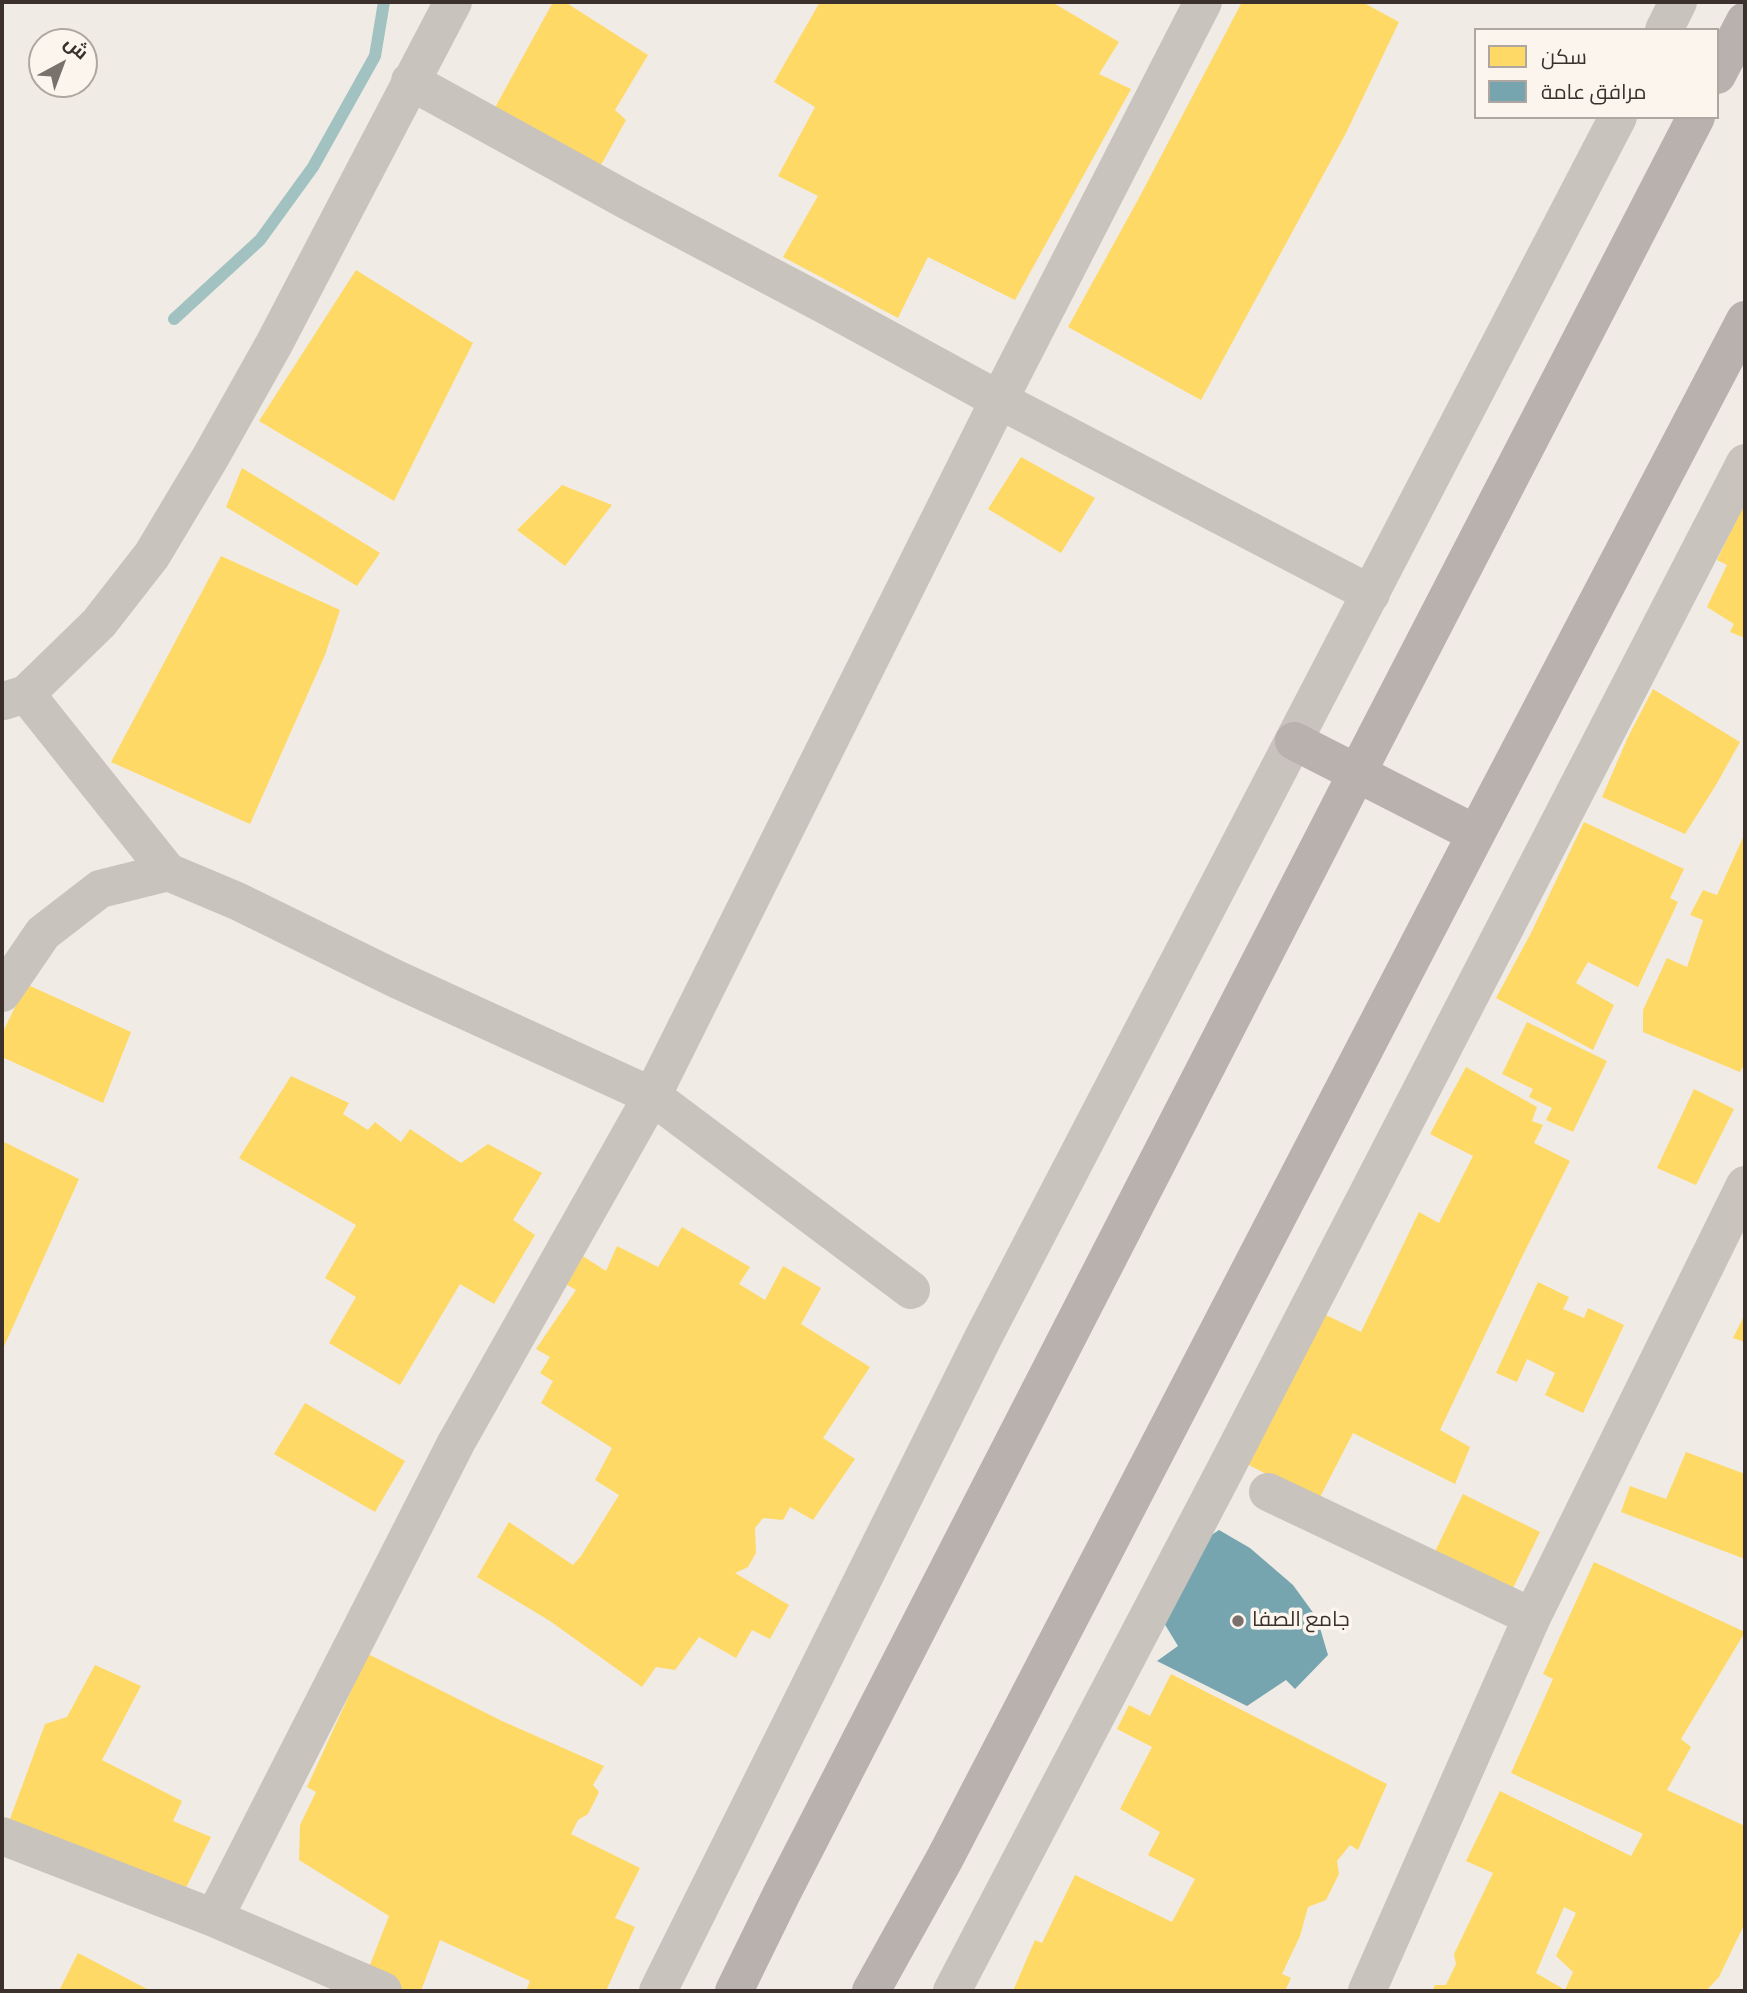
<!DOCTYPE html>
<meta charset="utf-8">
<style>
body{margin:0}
#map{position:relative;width:1747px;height:1993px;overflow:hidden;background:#f0ebe5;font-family:"Source Sans 3",Cairo,sans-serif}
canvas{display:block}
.frame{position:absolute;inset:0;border:4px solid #3b302b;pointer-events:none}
.legend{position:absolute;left:1474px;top:28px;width:245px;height:91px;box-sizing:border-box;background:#fbf5ee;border:2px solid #aea6a0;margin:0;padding:9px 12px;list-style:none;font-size:21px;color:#3b302b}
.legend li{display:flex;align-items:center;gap:14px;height:35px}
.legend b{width:35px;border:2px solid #aea6a0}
.north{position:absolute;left:28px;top:28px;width:70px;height:70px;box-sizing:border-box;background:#fbf5ee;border:2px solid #aea6a0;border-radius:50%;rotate:41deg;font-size:19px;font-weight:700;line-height:28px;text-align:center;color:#3b302b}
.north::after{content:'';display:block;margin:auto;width:24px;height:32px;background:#7a716c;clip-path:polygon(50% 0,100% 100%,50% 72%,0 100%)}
</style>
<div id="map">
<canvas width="1747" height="1993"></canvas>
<div class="frame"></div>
<ul class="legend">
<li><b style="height:19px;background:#ffd966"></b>سكن</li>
<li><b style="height:19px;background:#76a5af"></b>مرافق عامة</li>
</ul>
<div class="north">ش</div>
</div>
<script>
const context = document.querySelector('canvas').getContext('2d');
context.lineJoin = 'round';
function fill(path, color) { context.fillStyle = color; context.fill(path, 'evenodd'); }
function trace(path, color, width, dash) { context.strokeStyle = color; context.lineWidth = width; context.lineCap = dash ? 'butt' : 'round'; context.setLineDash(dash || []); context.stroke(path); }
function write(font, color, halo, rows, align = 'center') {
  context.font = font + ' "Source Sans 3",Cairo,sans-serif'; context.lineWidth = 7; context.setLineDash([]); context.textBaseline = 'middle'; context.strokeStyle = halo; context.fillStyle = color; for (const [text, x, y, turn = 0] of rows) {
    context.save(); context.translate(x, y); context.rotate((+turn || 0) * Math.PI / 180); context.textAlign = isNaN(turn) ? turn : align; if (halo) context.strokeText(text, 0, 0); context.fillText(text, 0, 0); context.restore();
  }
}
const homes = new Path2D(`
 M553,2H565L648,55L615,110L626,120L596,174L492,113Z
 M820,2H1052L1119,42L1099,74L1131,89L1015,300L928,257L898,318L783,257L818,196L778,176L815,107L774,82Z
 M1242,2H1362L1399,22L1346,133L1201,400L1068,327L1140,196Z
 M356,270L473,343L394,501L259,421Z
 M1021,457L1095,498L1061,553L988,509Z
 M242,468L380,553L357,586L226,507Z
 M562,485L612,505L565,566L517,530Z
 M1745,502V638L1730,632L1734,624L1707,607L1727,565L1717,560Z
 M221,556L340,610L325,655L250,824L111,762Z
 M1653,689L1740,742L1716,785L1685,834L1602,797L1628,737Z
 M1584,822L1684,869L1670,898L1678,902L1638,987L1588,962L1576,983L1614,1005L1593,1050L1496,998L1531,933Z
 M1745,833V1063L1740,1072L1643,1032V1010L1667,958L1687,967L1703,920L1690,915L1703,890L1717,895Z
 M26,984L131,1032L103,1103L2,1057V1034Z
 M1527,1022L1607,1061L1573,1132L1546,1120L1552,1108L1529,1097L1533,1089L1502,1074Z
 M1466,1067L1537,1107L1532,1121L1543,1125L1534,1143L1570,1161L1520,1261L1440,1430L1470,1447L1455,1484L1353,1433L1318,1501L1245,1463L1322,1313L1361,1332L1419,1212L1439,1223L1473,1156L1430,1134Z
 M291,1076L349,1103L343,1114L368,1130L375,1122L401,1142L410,1129L461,1163L488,1144L542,1173L513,1220L535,1235L494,1304L460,1284L400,1385L329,1343L356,1297L325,1278L356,1225L239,1158Z
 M1694,1089L1734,1109L1696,1185L1657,1168Z
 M2,1141L79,1179L2,1351Z
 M682,1227L750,1267L739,1284L765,1300L783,1266L821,1288L801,1324L870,1367L823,1438L855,1459L813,1520L790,1507L783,1520L763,1518L755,1528L756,1553L748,1567L735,1573L789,1605L770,1639L752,1630L736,1658L699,1637L675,1670L656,1667L642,1687L550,1621L477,1577L509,1522L573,1565L581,1556L619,1495L595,1480L612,1448L541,1403L553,1381L540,1373L550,1357L536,1349L576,1290L562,1282L578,1253L606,1271L617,1246L658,1267Z
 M1538,1282L1569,1297L1563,1309L1584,1318L1588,1308L1624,1325L1583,1413L1545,1395L1555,1373L1527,1359L1517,1382L1496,1373Z
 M1745,1314V1342L1733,1338Z
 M305,1403L405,1461L375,1512L274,1454Z
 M1686,1452L1745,1474V1559L1621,1512L1630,1486L1666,1499Z
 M1463,1494L1540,1532L1504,1607L1427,1568Z
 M1594,1562L1745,1632L1681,1739L1691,1747L1667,1790L1745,1826V1923L1719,1977L1706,1991H1432L1435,1985H1446L1456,1964L1454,1954L1493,1873L1466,1861L1500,1791L1631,1856L1643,1834L1511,1773L1553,1679L1543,1674ZM1564,1907L1576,1913L1556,1956L1573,1972L1565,1990L1536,1973Z
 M368,1654L502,1721L604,1766L593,1785L599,1792L588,1814L578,1820L571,1834L640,1868L615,1918L635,1927L606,1991H526L530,1981L440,1940L421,1991H371L361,1988L389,1916L299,1860L300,1825L316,1792L307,1787Z
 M95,1665L141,1686L102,1760L182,1801L173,1821L211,1837L179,1902L10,1819L45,1724L67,1717Z
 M1171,1674L1387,1784L1358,1850L1350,1845L1337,1861L1339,1874L1326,1900L1308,1907L1300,1936L1282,1974L1291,1978L1285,1991H1013L1035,1940L1042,1943L1075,1875L1172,1922L1195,1879L1148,1855L1160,1832L1120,1809L1152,1747L1117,1729L1129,1705L1150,1716Z
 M78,1953L151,1991H59Z`);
const public = new Path2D(`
 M1219,1530L1250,1548L1293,1585L1317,1618L1328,1655L1295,1689L1286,1680L1247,1706L1157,1661L1178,1646L1164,1623L1207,1538Z`);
const stream = new Path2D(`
 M174,319L260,240L313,167L375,56L384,2`);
const minor = new Path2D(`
 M1664,30L1678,2
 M410,81L628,201L825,305L999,400L1371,594
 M26,694L168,872L237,901L396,979L652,1096L911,1290
 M4,701L26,694L99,623L152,555L210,458L274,344L453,2
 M2,993L43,933L100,889L168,872
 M1268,1492L1532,1617
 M2,1836L214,1918L383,1991
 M214,1918L456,1443L652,1096L999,400L1203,2
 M658,1991L984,1336L1618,117
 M952,1991L1224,1472L1745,463
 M1367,1991L1532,1617L1745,1185`);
const major = new Path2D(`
 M1717,75L1745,21
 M1294,741L1476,834
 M734,1991L782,1893L1357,773L1696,117
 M871,1991L945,1858L1476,834L1745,320`);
const markers = [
 [1238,1621,7,"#7a716c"]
];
const poiNames = [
 ["جامع الصفا",1252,1621]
];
fill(homes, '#ffd966');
fill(public, '#76a5af');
trace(stream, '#a1c2c1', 12);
trace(minor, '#c9c3be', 38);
trace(major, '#b8b1ad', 38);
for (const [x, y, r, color] of markers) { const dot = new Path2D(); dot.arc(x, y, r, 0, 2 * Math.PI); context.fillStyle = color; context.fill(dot); trace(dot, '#fbf5ee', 2.5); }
write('21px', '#3b302b', '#fbf5ee', poiNames, 'left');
</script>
